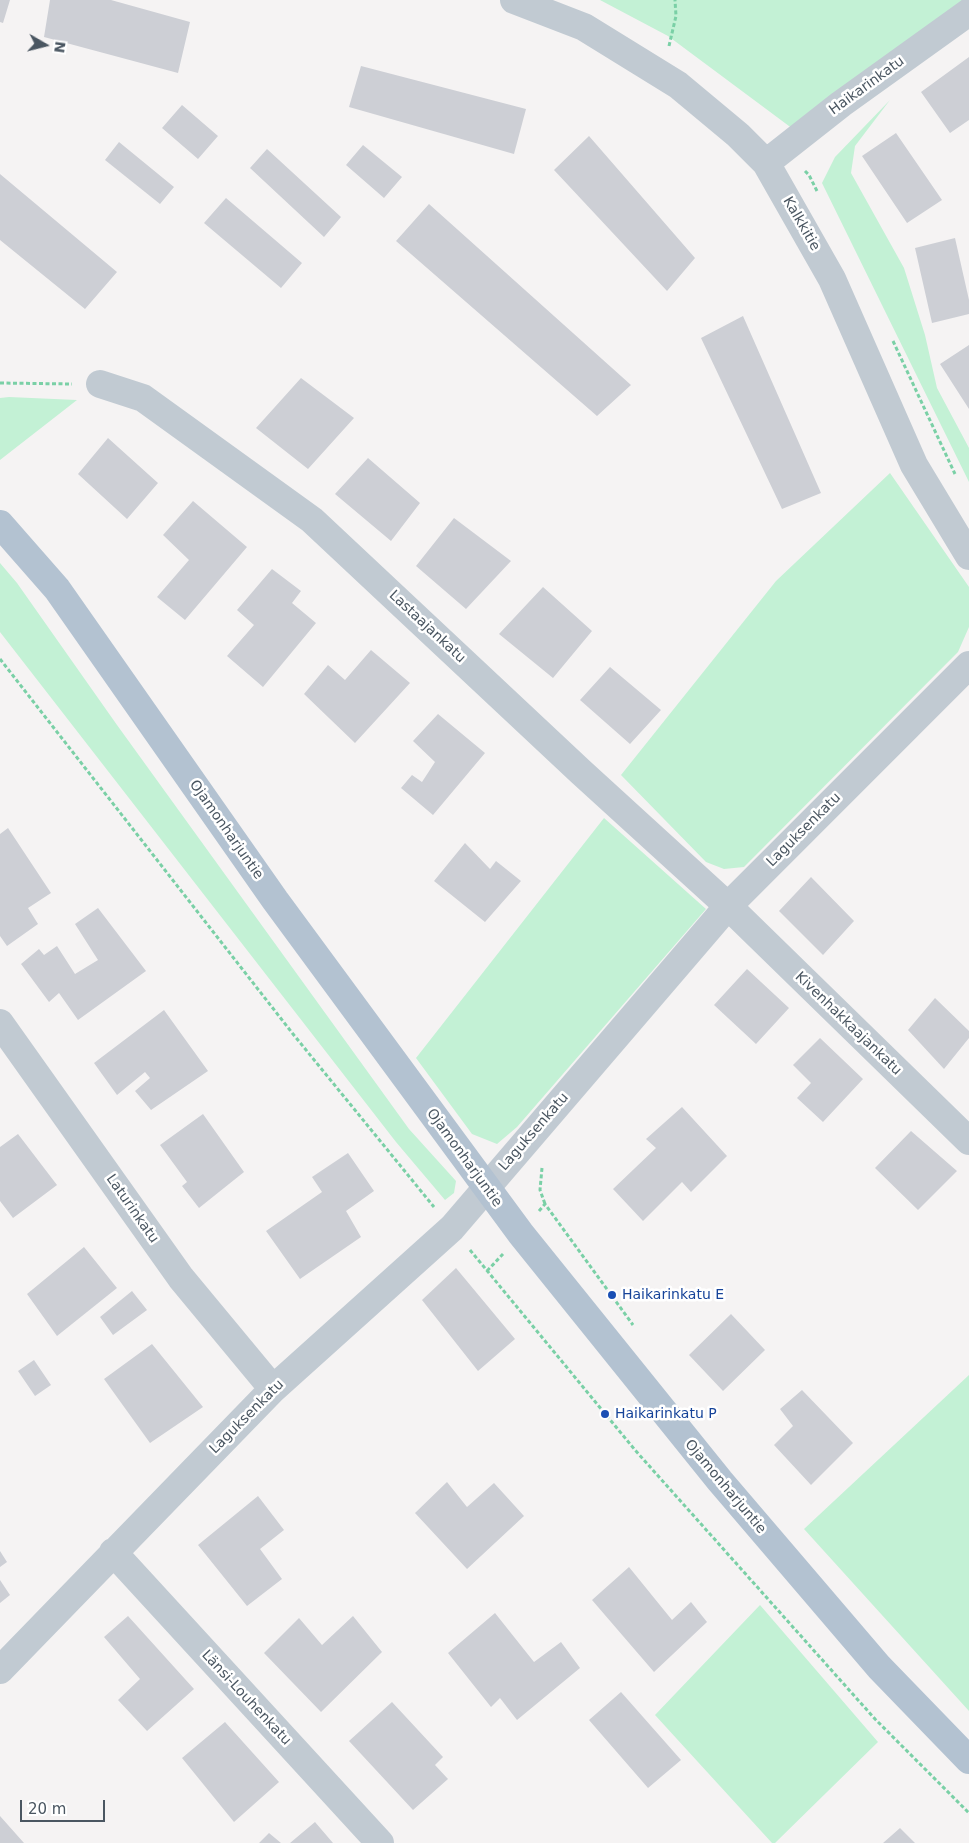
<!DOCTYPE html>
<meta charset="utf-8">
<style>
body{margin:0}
#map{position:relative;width:969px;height:1843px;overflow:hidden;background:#f5f3f3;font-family:"DejaVu Sans",sans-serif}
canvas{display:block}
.north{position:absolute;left:20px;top:20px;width:50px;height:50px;-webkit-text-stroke:4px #fff;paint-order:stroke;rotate:98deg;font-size:14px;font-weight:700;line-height:20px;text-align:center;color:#4a5661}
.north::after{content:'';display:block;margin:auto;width:18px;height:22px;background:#4a5661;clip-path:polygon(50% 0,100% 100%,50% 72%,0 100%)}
.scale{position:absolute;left:20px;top:1800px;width:85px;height:22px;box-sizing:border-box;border:2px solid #4a5661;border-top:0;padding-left:6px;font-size:15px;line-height:18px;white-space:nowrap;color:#4a5661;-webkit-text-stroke:4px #fff;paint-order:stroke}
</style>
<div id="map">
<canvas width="969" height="1843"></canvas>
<div class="north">N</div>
<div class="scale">20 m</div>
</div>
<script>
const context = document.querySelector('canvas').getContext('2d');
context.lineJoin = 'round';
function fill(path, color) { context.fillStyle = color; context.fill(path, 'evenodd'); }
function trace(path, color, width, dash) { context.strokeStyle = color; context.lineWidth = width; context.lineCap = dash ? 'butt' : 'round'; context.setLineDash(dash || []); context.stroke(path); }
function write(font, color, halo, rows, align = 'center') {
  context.font = font + ' "DejaVu Sans",sans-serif'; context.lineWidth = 5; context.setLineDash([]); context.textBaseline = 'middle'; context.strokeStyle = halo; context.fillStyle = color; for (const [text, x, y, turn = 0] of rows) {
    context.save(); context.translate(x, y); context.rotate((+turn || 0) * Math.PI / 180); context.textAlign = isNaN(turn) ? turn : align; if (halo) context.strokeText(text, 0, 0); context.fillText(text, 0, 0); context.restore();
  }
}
const green = new Path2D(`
 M600,0H969L793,129L668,36Z
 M890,100L855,146L851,173L904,268L925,335L937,388L969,448V482L822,183L835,157Z
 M9,397L77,400L0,460V398Z
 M890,473L969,587V627L958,652L744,867L724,869L706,862L621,775L776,581Z
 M0,563L17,583L117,725L409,1129L456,1181L454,1193L445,1200L396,1142L0,632Z
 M604,818L706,909L517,1127L497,1144L472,1134L416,1058Z
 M969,1375V1711L804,1529Z
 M760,1605L878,1742L775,1843H772L655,1715Z`);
const building = new Path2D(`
 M0,0H10L3,23L0,22Z
 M50,0H111L190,22L178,73L44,37Z
 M969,57V120L950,133L921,92Z
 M361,66L526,109L514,154L349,107Z
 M182,105L218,136L198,159L162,128Z
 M896,133L942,200L907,223L862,156Z
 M589,136L695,258L667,291L554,170Z
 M119,142L174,187L160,204L105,160Z
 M363,145L402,177L384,198L346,165Z
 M267,149L341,217L324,237L250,168Z
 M0,174L117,272L85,309L0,240Z
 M226,198L302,263L281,288L204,223Z
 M429,204L631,385L597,416L396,241Z
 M955,238L969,300V314L932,323L915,248Z
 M743,316L821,493L782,509L701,338Z
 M969,345V409L940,364Z
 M301,378L354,418L308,469L256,428Z
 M108,438L158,483L127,519L78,474Z
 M368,458L420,503L391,541L335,494Z
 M193,501L247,547L185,620L157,597L189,560L163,535Z
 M454,518L511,561L466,609L416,566Z
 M272,569L301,591L292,603L316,623L263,687L227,656L254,625L237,610Z
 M543,587L592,631L553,678L499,634Z
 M371,650L410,683L355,743L304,694L328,665L345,680Z
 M610,667L661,710L630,744L580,700Z
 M438,714L485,753L433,815L401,788L412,775L422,782L435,762L413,741Z
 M8,828L51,893L28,908L38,924L7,946L0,936V834Z
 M465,843L490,869L496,861L521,881L485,922L434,881Z
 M811,877L854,921L823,955L779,911Z
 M98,908L146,971L78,1020L59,993L49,1002L21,964L39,949L44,955L57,946L75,974L98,960L75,924Z
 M747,969L789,1008L756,1044L714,1005Z
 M935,998L969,1031V1038L944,1069L908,1030Z
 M164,1010L208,1071L151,1110L135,1091L150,1078L145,1072L117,1095L94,1063Z
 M820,1038L863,1079L823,1122L797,1098L811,1083L793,1065Z
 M682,1107L727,1156L691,1192L682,1182L643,1221L613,1189L656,1148L646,1139Z
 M203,1114L244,1172L199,1208L182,1186L187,1182L160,1145Z
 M911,1131L957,1171L918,1210L875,1168Z
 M18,1134L57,1185L13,1218L0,1201V1147Z
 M348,1153L374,1191L346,1211L361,1237L300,1279L266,1231L322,1192L312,1177Z
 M84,1247L117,1288L57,1336L27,1294Z
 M456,1268L515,1339L478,1371L422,1300Z
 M132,1291L147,1310L113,1335L100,1317Z
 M731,1314L765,1350L723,1391L689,1355Z
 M152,1344L203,1407L150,1443L104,1379Z
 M34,1360L51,1385L35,1396L18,1371Z
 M802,1390L853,1443L811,1485L774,1445L793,1426L780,1409Z
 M447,1482L467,1507L494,1483L524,1516L467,1569L415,1513Z
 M258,1496L284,1530L260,1549L282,1579L247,1606L198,1545Z
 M0,1551L7,1562L0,1567Z
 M629,1567L672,1620L691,1602L707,1622L654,1672L592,1600Z
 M0,1580L10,1595L0,1603Z
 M495,1613L534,1662L561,1642L580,1668L517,1720L500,1698L491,1707L448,1653Z
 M128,1616L194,1689L147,1731L118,1700L140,1679L104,1637Z
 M353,1616L382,1652L321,1712L264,1653L299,1618L322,1645Z
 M621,1692L681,1760L648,1788L589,1720Z
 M392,1702L443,1757L435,1765L448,1779L413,1810L349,1741Z
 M225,1722L279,1782L234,1822L182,1758Z
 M0,1816L24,1843H0Z
 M315,1822L333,1843H290Z
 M900,1828L915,1843H883Z
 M269,1833L281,1843H259Z`);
const path = new Path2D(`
 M669,46L676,16L675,0
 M805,171L809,175L817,191
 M893,341L955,474
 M0,383L72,384
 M0,659L293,1034L434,1207
 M542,1168L540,1190L545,1204
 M539,1211L545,1204L633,1325
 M470,1250L635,1450L875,1719L969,1813
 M487,1271L503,1254`);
const minor = new Path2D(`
 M514,0L584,27L678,85L738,135L766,163L832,279L914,465L969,556
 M766,163L841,104L969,12
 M100,384L143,398L312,520L581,772L728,906L969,1141
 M0,1023L181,1278L273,1389
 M113,1552L380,1843
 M0,1670L273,1389L452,1228L728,906L969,665`);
const major = new Path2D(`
 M0,524L57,589L275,900L521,1234L720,1481L879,1667L969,1760`);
const markers = [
 [612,1295,5,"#1a4fb4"],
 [605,1414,5,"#1a4fb4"]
];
const streetNames = [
 ["Haikarinkatu",867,86,-36],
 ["Kalkkitie",801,224,60],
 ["Lastaajankatu",427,627,43],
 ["Ojamonharjuntie",226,830,55],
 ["Laguksenkatu",804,830,-45],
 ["Kivenhakkaajankatu",848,1024,44],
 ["Laguksenkatu",534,1132,-49],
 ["Ojamonharjuntie",464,1158,54],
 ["Laturinkatu",132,1209,55],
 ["Laguksenkatu",247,1417,-45],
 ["Ojamonharjuntie",725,1487,50],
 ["Länsi-Louhenkatu",246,1698,47]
];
const transitNames = [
 ["Haikarinkatu E",622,1295],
 ["Haikarinkatu P",615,1414]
];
fill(green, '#c3f1d5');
fill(building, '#cdcfd5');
trace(path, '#7ad0a6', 3, [4, 2.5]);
trace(minor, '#c1cad2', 28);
trace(major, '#b3c2d1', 28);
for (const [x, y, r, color] of markers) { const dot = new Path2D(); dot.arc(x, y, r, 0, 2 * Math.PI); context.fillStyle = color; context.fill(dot); trace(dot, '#fff', 2); }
write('14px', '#4a5661', '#fff', streetNames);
write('14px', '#164399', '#fff', transitNames, 'left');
</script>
